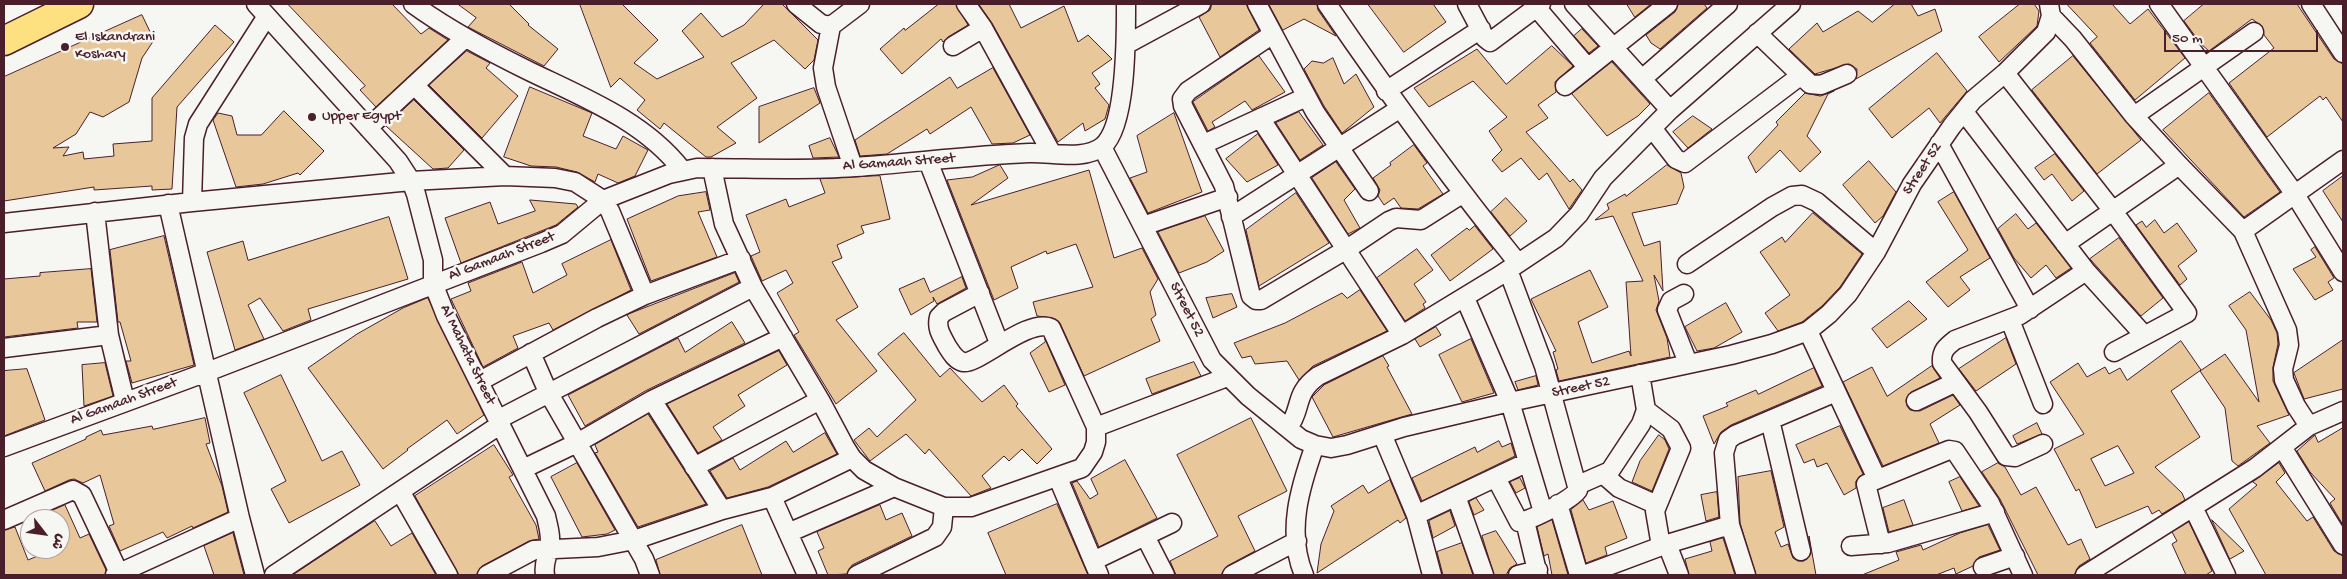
<!DOCTYPE html>
<meta charset="utf-8">
<style>
body{margin:0}
#map{position:relative;width:2347px;height:579px;overflow:hidden;background:#f6f6f2;font-family:"Gochi Hand","Playpen Sans Arabic",sans-serif}
canvas{display:block}
.frame{position:absolute;inset:0;border:5px solid #4a1f2b;pointer-events:none}
.north{position:absolute;left:20px;top:509px;width:50px;height:50px;box-sizing:border-box;background:#f6f6f2;border:1px solid #b1a0a2;border-radius:50%;rotate:120deg;font-size:14px;font-weight:700;line-height:20px;text-align:center;color:#4a1f2b}
.north::after{content:'';display:block;margin:auto;width:18px;height:22px;background:#4a1f2b;clip-path:polygon(50% 0,100% 100%,50% 72%,0 100%)}
.scale{position:absolute;left:2164px;top:30px;width:154px;height:22px;box-sizing:border-box;border:2px solid #4a1f2b;border-top:0;padding-left:6px;font-size:15px;line-height:18px;white-space:nowrap;color:#4a1f2b;-webkit-text-stroke:4px #f6f6f2;paint-order:stroke}
</style>
<div id="map">
<canvas width="2347" height="579"></canvas>
<div class="frame"></div>
<div class="north">ش</div>
<div class="scale">50 m</div>
</div>
<script>
const context = document.querySelector('canvas').getContext('2d');
context.lineJoin = 'round';
function fill(path, color) { context.fillStyle = color; context.fill(path, 'evenodd'); }
function trace(path, color, width, dash) { context.strokeStyle = color; context.lineWidth = width; context.lineCap = dash ? 'butt' : 'round'; context.setLineDash(dash || []); context.stroke(path); }
function write(font, color, halo, rows, align = 'center') {
  context.font = font + ' "Gochi Hand",sans-serif'; context.lineWidth = 5; context.setLineDash([]); context.textBaseline = 'middle'; context.strokeStyle = halo; context.fillStyle = color; for (const [text, x, y, turn = 0] of rows) {
    context.save(); context.translate(x, y); context.rotate((+turn || 0) * Math.PI / 180); context.textAlign = isNaN(turn) ? turn : align; if (halo) context.strokeText(text, 0, 0); context.fillText(text, 0, 0); context.restore();
  }
}
const building = new Path2D(`
 M288,4H392L421,34L429,28L448,40L376,107L360,90L365,86Z
 M458,4H509L529,24L528,25L558,49L544,66L468,27L476,18Z
 M580,4H622L658,40L634,63L657,79L704,57L682,31L701,13L722,37L744,25L764,4H782L818,40L814,60L805,69L774,40L731,63L757,98L717,127L736,143L711,157H706L664,123L660,129L637,110L645,100L620,78L611,87Z
 M939,4H956L968,25L948,37L943,42L941,39L902,74L880,49L904,28L905,30Z
 M979,4H1009L1021,28L1064,6L1078,42L1088,35L1112,59L1092,73L1100,84L1095,88L1109,105L1105,119L1085,131L1083,123L1058,142L992,23Z
 M1212,4H1246L1259,30L1220,57L1199,17L1210,10Z
 M1269,4H1317L1318,10L1336,36L1304,19L1283,30Z
 M1368,4H1433L1446,22L1404,52Z
 M1627,4H1651L1635,17Z
 M1678,4H1704L1707,8L1660,49L1651,43L1646,35L1675,12Z
 M1895,4H1911L1918,16L1935,9L1942,31L1856,79L1857,69L1849,64L1815,74L1789,49L1817,23L1823,32L1858,11L1872,22Z
 M2020,4H2034L2039,11L2037,26L1999,62L1979,37Z
 M2067,4H2112L2130,24L2148,9L2185,58L2135,100L2090,43L2097,37Z
 M2204,4H2297L2334,59L2343,64V122L2326,97L2323,100L2320,96L2267,137L2229,83L2274,48L2264,35L2262,26L2252,19L2209,51L2201,44L2184,21Z
 M142,15L154,40L142,58L129,102L103,117L90,112L76,134L53,148L69,147L63,156L83,152L84,159L114,156L113,144L152,141V98L215,25L234,42L177,107L172,189L152,190V186L94,190V187L4,201V77Z
 M1582,29L1598,46L1589,53L1574,36Z
 M1552,46L1573,66L1555,82L1556,92L1538,105L1548,118L1526,132L1570,182L1573,179L1582,190L1569,209L1547,173L1539,180L1521,158L1502,172L1492,160L1502,150L1489,131L1507,117L1473,81L1429,107L1414,88L1477,49L1506,84Z
 M467,51L490,63L486,68L518,96L482,138L429,85Z
 M1937,53L1967,91L1940,123L1929,108L1892,138L1869,109Z
 M1259,56L1285,92L1252,110L1245,101L1212,122L1215,127L1208,131L1193,102Z
 M2073,56L2141,140L2097,174L2032,90Z
 M1333,58L1344,84L1356,74L1374,107L1342,133L1324,106L1304,69L1312,61L1323,63Z
 M1612,62L1650,104L1638,116L1607,136L1572,94Z
 M993,68L1030,135L1013,143L992,144L971,107L930,134L927,129L887,154L860,156L855,140L950,77L957,88Z
 M530,87L592,113L583,136L616,149L623,136L648,150L635,176L618,183L598,174L595,182L577,172L556,167L531,166L504,157Z
 M814,88L820,103L759,143V107Z
 M1834,91L1828,94L1807,136L1821,152L1800,172L1780,150L1756,173L1748,157L1778,125L1776,122L1805,93L1820,96Z
 M2209,93L2280,192L2244,217L2163,130Z
 M414,100L464,150L448,168L433,169L386,126Z
 M284,111L324,151L300,175L298,173L263,184L236,187L213,120L218,113L232,116L237,135H261Z
 M1299,112L1323,145L1300,160L1276,123Z
 M1174,113L1202,192L1148,213L1130,178L1147,172L1137,136Z
 M1693,116L1712,129L1688,148L1673,132Z
 M1258,134L1278,165L1247,182L1226,159Z
 M830,138L839,157L813,158L809,146Z
 M1414,145L1427,163L1423,166L1443,194L1418,209L1401,208L1394,198L1384,205L1378,196L1380,190L1373,178L1391,165L1390,163Z
 M2055,154L2084,191L2072,201L2052,174L2044,180L2035,168Z
 M1869,161L1896,192L1883,216L1875,223L1843,185Z
 M1336,162L1355,189L1344,200L1360,228L1348,234L1312,178Z
 M1000,165L1008,178L971,205L1089,170L1114,258L1142,248L1158,279L1150,292L1156,315L1151,319L1160,341L1084,376L1060,323L1053,318L1037,316L1033,302L1093,287L1076,244L1047,254L1046,251L1011,267L1018,288L994,300L947,180L972,177Z
 M1667,165L1681,173L1684,187L1677,204L1632,213L1644,246L1660,241L1663,291L1654,275L1659,301L1656,310L1667,338L1670,357L1559,381L1556,370L1558,369L1553,352L1556,351L1531,299L1590,270L1608,307L1578,322L1592,363L1629,351L1631,356L1626,282L1643,281L1613,216L1595,220L1609,209L1607,204L1625,194L1626,196Z
 M880,176L890,219L861,226L864,233L837,245L842,258L832,262L858,307L836,320L877,371L836,404L794,335L799,332L777,293L793,283L786,270L762,281L751,256L760,252L746,215L786,199L789,207L825,193L820,179Z
 M2343,176V222L2323,191Z
 M706,192L710,210L698,212L717,257L651,281L627,219L678,196Z
 M1954,192L1990,258L1960,277L1970,290L1948,307L1926,282L1968,250L1938,202Z
 M1296,193L1329,243L1259,286L1246,230Z
 M1506,198L1527,221L1510,236L1491,212Z
 M530,200L576,204L578,207L556,225L461,263L445,218L490,202L498,224L535,211Z
 M1813,213L1862,254L1840,287L1822,306L1802,322L1778,331L1765,313L1790,295L1760,252L1782,237L1785,242Z
 M2016,214L2028,229L2036,223L2071,268L2056,278L2046,265L2031,278L2014,258L1998,229Z
 M1205,216L1224,251L1207,262L1179,273L1158,232Z
 M389,217L408,279L308,309L311,320L283,331L260,298L248,305L264,339L235,350L207,252L243,241L248,260Z
 M2155,220L2164,233L2177,223L2197,251L2178,266L2187,279L2180,285L2136,225L2142,221L2146,227Z
 M1475,226L1493,249L1450,281L1431,255L1467,228L1469,230Z
 M164,236L194,365L132,383L126,361H131L120,322H118L110,250Z
 M2119,238L2163,298L2141,316L2090,259Z
 M611,240L631,290L553,330L549,323L513,336L518,348L483,367L451,299L471,291L468,283L522,262L533,293L567,275L562,264Z
 M2315,247L2334,278L2328,282L2333,290L2315,300L2293,269L2316,257L2311,250Z
 M1417,249L1433,270L1414,284L1426,302L1423,304L1425,308L1405,321L1377,278Z
 M91,269L97,322H77L78,328L4,337V279L40,276V273Z
 M735,273L739,282L639,334L627,315Z
 M962,277L966,288L937,304L933,297L934,301L911,315L899,289L924,278L930,292Z
 M1360,290L1387,331L1313,366L1299,380L1287,361L1255,364L1251,356L1242,358L1234,343L1285,323L1342,293L1347,298Z
 M2250,292L2271,320L2277,333L2278,344L2273,367V381L2289,415L2257,426L2270,443L2238,466L2232,461L2225,408L2200,371L2225,354L2259,402L2246,330L2229,306Z
 M1232,294L1237,307L1213,318L1206,298Z
 M428,298L484,415L457,434L447,420L407,449L408,450L383,469L308,368L357,334L403,308Z
 M1909,301L1927,319L1887,348L1872,329Z
 M1726,303L1742,332L1714,348L1697,351L1685,327Z
 M732,322L745,343L647,390L585,426L568,395L678,338L685,352Z
 M1436,327L1441,335L1420,347L1415,339Z
 M904,333L940,377L950,368L982,402L1004,385L1018,404L1016,406L1052,449L1037,464L1022,449L1009,461L1004,456L982,476L991,488L971,496L929,449L925,454L906,434L870,461L854,440L869,428L877,437L916,400L878,354Z
 M2006,338L2016,364L1976,391L1959,369Z
 M1045,339L1065,385L1049,392L1030,353L1045,342Z
 M1471,339L1494,393L1462,402L1439,355Z
 M2343,340V389L2304,399L2294,373Z
 M2181,341L2201,370L2171,391L2200,437L2155,467L2182,493L2185,500L2162,514L2159,510L2152,514L2148,506L2096,528L2079,489L2076,491L2054,449L2084,434L2050,382L2078,363L2087,377L2105,367L2109,374L2120,368L2127,380ZM2118,446L2134,473L2105,486L2091,459Z
 M779,351L787,365L738,395L745,406L713,427L722,440L698,453L667,404Z
 M1383,356L1389,366L1387,367L1412,414L1333,437L1312,397L1324,385Z
 M1194,362L1201,376L1152,394L1146,379Z
 M105,363L113,396L84,406L82,365Z
 M1932,366L1940,378L1911,392L1906,400L1907,406L1910,410L1920,411L1953,395L1960,405L1930,424L1939,443L1883,466L1843,382L1872,367L1887,396Z
 M1814,368L1822,386L1731,425L1721,432L1714,444L1703,416L1728,406L1726,403L1756,390L1758,394Z
 M27,369L45,420L4,436V371Z
 M281,375L322,461L342,451L360,485L289,523L271,489L286,481L244,393Z
 M1536,376L1538,385L1518,390L1515,382Z
 M648,414L706,504L638,527L595,453L598,452L595,445Z
 M205,418L210,443L206,444L222,486L228,512L193,528L192,526L167,538L163,532L120,551L109,526L114,524L100,475L83,483L74,479L69,480L45,491L32,463L86,439V437L101,430L103,435L152,426L153,429Z
 M1251,418L1287,491L1238,516L1255,551L1227,566L1221,575H1176L1170,561L1218,536L1177,455Z
 M2037,423L2042,434L2017,444L2013,436Z
 M1840,426L1863,474L1856,481V488L1844,495L1827,463L1817,467L1814,459L1804,463L1796,445Z
 M2343,428V525L2330,503L2335,499L2310,472L2297,451L2315,435L2318,442Z
 M825,433L837,454L768,487L727,498L710,471L733,458L740,470L786,441L793,452Z
 M1659,435L1665,440L1669,449L1652,491L1632,482L1640,461Z
 M1499,441L1502,447L1511,443L1515,456L1422,501L1412,478L1475,447L1477,452Z
 M494,445L513,475L509,477L536,525L539,539L529,541L482,566L476,575H459L415,496Z
 M1125,460L1157,518L1099,547L1072,483L1077,481L1090,499L1098,494L1091,479Z
 M577,463L615,530L607,534L582,537L551,477Z
 M1998,463L2005,467L2021,495L2036,487L2068,545L2081,539L2090,559L2079,566L2074,575H2038L2000,499L1982,472Z
 M2279,463L2285,473L2276,482L2307,521L2313,517L2334,551L2343,556V575H2266L2229,509L2257,485L2253,482Z
 M1771,471L1784,527L1775,532L1781,547L1788,544L1793,558L1798,561H1804L1811,554L1809,536L1816,575H1756L1740,523L1738,477Z
 M1960,477L1979,506L1962,511L1949,482Z
 M1520,478L1525,488L1516,493L1510,482Z
 M1390,480L1406,518L1400,523L1398,520L1317,573L1321,544L1334,511L1331,506L1363,485L1368,493Z
 M1717,492L1719,517L1706,521L1701,495Z
 M1476,498L1484,510L1474,515L1469,502Z
 M1583,500L1589,510L1613,501L1627,538L1605,547L1607,555L1586,563L1571,510Z
 M1904,500L1913,525L1889,532L1883,508Z
 M1057,504L1088,575H1006L988,533Z
 M65,505L80,538L89,534L106,570L105,575H4V530L15,527L28,560L54,549H60V519H33Z
 M880,505L886,520L902,513L912,536L852,565L847,574L828,575L818,551L824,548L817,532Z
 M1450,511L1455,526L1433,538L1429,521Z
 M1552,520L1568,575H1552L1548,554L1544,556L1537,527Z
 M2212,520L2244,551L2230,559Z
 M375,521L391,546L412,533L436,575H293Z
 M2189,522L2212,571L2206,575H2186L2172,544L2177,541L2172,532Z
 M742,525L762,575H660L656,560Z
 M1988,525L2000,550L1979,557L1973,566L1956,574L1954,568L1936,575H1862L1899,560L1896,552L1921,545L1923,550L1960,533Z
 M1496,531L1517,564L1510,568L1506,575H1494L1482,536Z
 M233,533L244,575H214L204,546Z
 M1723,538L1735,575H1689L1685,559L1712,551L1710,542Z
 M1462,543L1473,575H1443L1437,552Z`);
const minor = new Path2D(`
 M256,4L398,161L411,181L416,194L433,260V283L446,316L546,516C548,526 552,537 549,548C547,558 543,564 545,575
 M413,4C450,31 490,52 531,72C585,98 645,122 682,170
 M796,4L821,24L831,26L860,4
 M966,4L983,28L1051,152
 M1257,4L1315,112L1369,191
 M1327,4C1388,93 1450,179 1518,263
 M1467,4L1485,38L1490,42L1541,4
 M1574,4L1670,110
 M2159,4L2294,193L2343,272
 M2311,4L2343,53
 M1536,7L1588,68
 M2051,16L2073,39L2134,116L2179,165
 M831,26L823,68L826,87L853,167
 M1757,33L1810,84L1821,85L1847,74
 M1273,34L1188,91L1182,99L1183,106L1224,186L1251,296L1256,300H1261L1347,249L1389,221L1396,218L1421,220L1462,194
 M1127,44L1201,4
 M953,46L983,28
 M2005,73L2113,211L2187,313L2114,352
 M1642,79L1728,4
 M414,85L505,176
 M1565,86L1668,4
 M1386,91L1481,29
 M1964,112L2086,271L2144,335
 M2134,116L2254,32
 M1260,118L1402,335
 M368,128L465,38
 M1652,128L1676,159L1685,163L1800,76
 M1204,144L1306,97
 M1939,144L2030,309
 M1102,147L1212,360L1248,396L1301,439L1315,445L1331,448L1347,445L1404,427L1510,402L1731,355L1772,344L1808,331L1829,314L1848,294L1876,252L1912,184L1952,126L1973,100L2005,73L2046,32L2051,16L2049,4
 M928,161L999,343
 M712,168L724,224L753,287L820,400L845,447L852,458L864,470L894,487L944,507H971L1082,468L1093,452L1096,442V427L1051,328C1028,317 978,365 963,362C955,360 951,352 947,346C942,336 936,329 939,317L944,312L980,293
 M192,202L194,138L198,124L267,16
 M168,204L240,518L255,575
 M95,212L109,335L125,401
 M1231,217L1399,109
 M4,223L192,202L411,181L505,176L555,178L575,182L603,200L610,211L645,295
 M1143,226L1228,197
 M2243,231L2343,160
 M2065,244L2179,165L2243,231L2287,330L2289,345L2283,369L2284,380L2296,406L2309,426L2255,468L2085,575
 M1687,264L1772,207L1792,196L1802,195L1817,202L1876,252
 M1684,294L1671,301L1667,310L1688,363
 M1465,298L1510,402L1543,512
 M2010,320L2043,404
 M1808,331L1877,479
 M4,348L109,335
 M531,353L548,392L644,559L650,575
 M480,381L597,318L645,295L741,259
 M652,400L722,510
 M1916,401L1956,382
 M1646,410L1671,429L1681,448L1655,511L1661,546
 M499,419L753,287
 M1770,420L1801,551
 M2309,426L2343,411
 M1096,427L1227,377
 M1288,428C1303,408 1293,394 1318,376L1402,335L1499,276L1556,238L1579,214L1603,178L1670,110L1791,4
 M1382,434L1416,515L1432,575
 M2043,444L2015,457L2006,456L1978,412L1942,363C1941,351 1946,347 1955,340L2020,315L2086,271
 M4,447L207,372L541,243L562,234L603,200L669,174L697,168C749,168 803,171 855,167C913,163 971,155 1029,153C1051,152 1085,161 1103,146C1127,125 1126,36 1126,4
 M2282,447L2343,545
 M694,467L820,400
 M523,469L577,443L652,400L783,337
 M1604,475L1619,488L1657,505
 M1058,478L1099,575
 M1496,478L1519,522C1532,520 1571,500 1578,490L1544,366L1508,270
 M1578,485L1610,471L1641,424L1646,410L1640,374
 M400,491L448,575
 M1456,496L1484,575
 M772,497L807,575
 M1558,504L1579,575
 M2193,507L2226,575
 M1416,515L1528,462
 M4,520L73,490L82,495L119,573
 M1525,521L1538,575
 M788,533L894,487
 M1145,536L1165,575
 M1667,544L1679,575
 M1881,544L1866,484L1949,450L1955,451L1990,503L2023,575
 M1851,546L1888,543L1995,512
 M1093,561L1172,523
 M1983,567L2015,556
 M115,575L240,518
 M274,575L501,424
 M487,575L534,550L598,547L634,540L722,510L772,497L852,458
 M857,575L935,537L942,527L944,507
 M1232,575L1297,541
 M1304,575C1286,532 1300,487 1315,445
 M1518,575L1538,570
 M1584,575L1667,544L1730,525
 M1746,575L1730,525L1724,453L1728,440L1735,435L1836,392`);
const primary = new Path2D(`
 M4,41L79,4`);
const markers = [
 [65,47,5,"#4a1f2b"],
 [312,117,5,"#4a1f2b"]
];
const poiNames = [
 ["El Iskandrani",75,38],
 ["Koshary",75,55],
 ["Upper Egypt",322,117]
];
const streetNames = [
 ["Al Gamaah Street",899,163,-4],
 ["Street 52",1923,169,-57],
 ["Al Gamaah Street",502,257,-21],
 ["Street 52",1186,310,63],
 ["Al Mahata Street",467,355,64],
 ["Street 52",1581,388,-12],
 ["Al Gamaah Street",124,402,-20]
];
fill(building, '#e8c89a');
trace(building, '#4a1f2b', 1);
trace(minor, '#4a1f2b', 21);
trace(primary, '#4a1f2b', 31);
trace(minor, '#f6f6f2', 18);
trace(primary, '#fde080', 28);
for (const [x, y, r, color] of markers) { const dot = new Path2D(); dot.arc(x, y, r, 0, 2 * Math.PI); context.fillStyle = color; context.fill(dot); trace(dot, '#f6f6f2', 2); }
write('15px', '#4a1f2b', '#f6f6f2', poiNames, 'left');
write('15px', '#4a1f2b', '#f6f6f2', streetNames);
</script>
